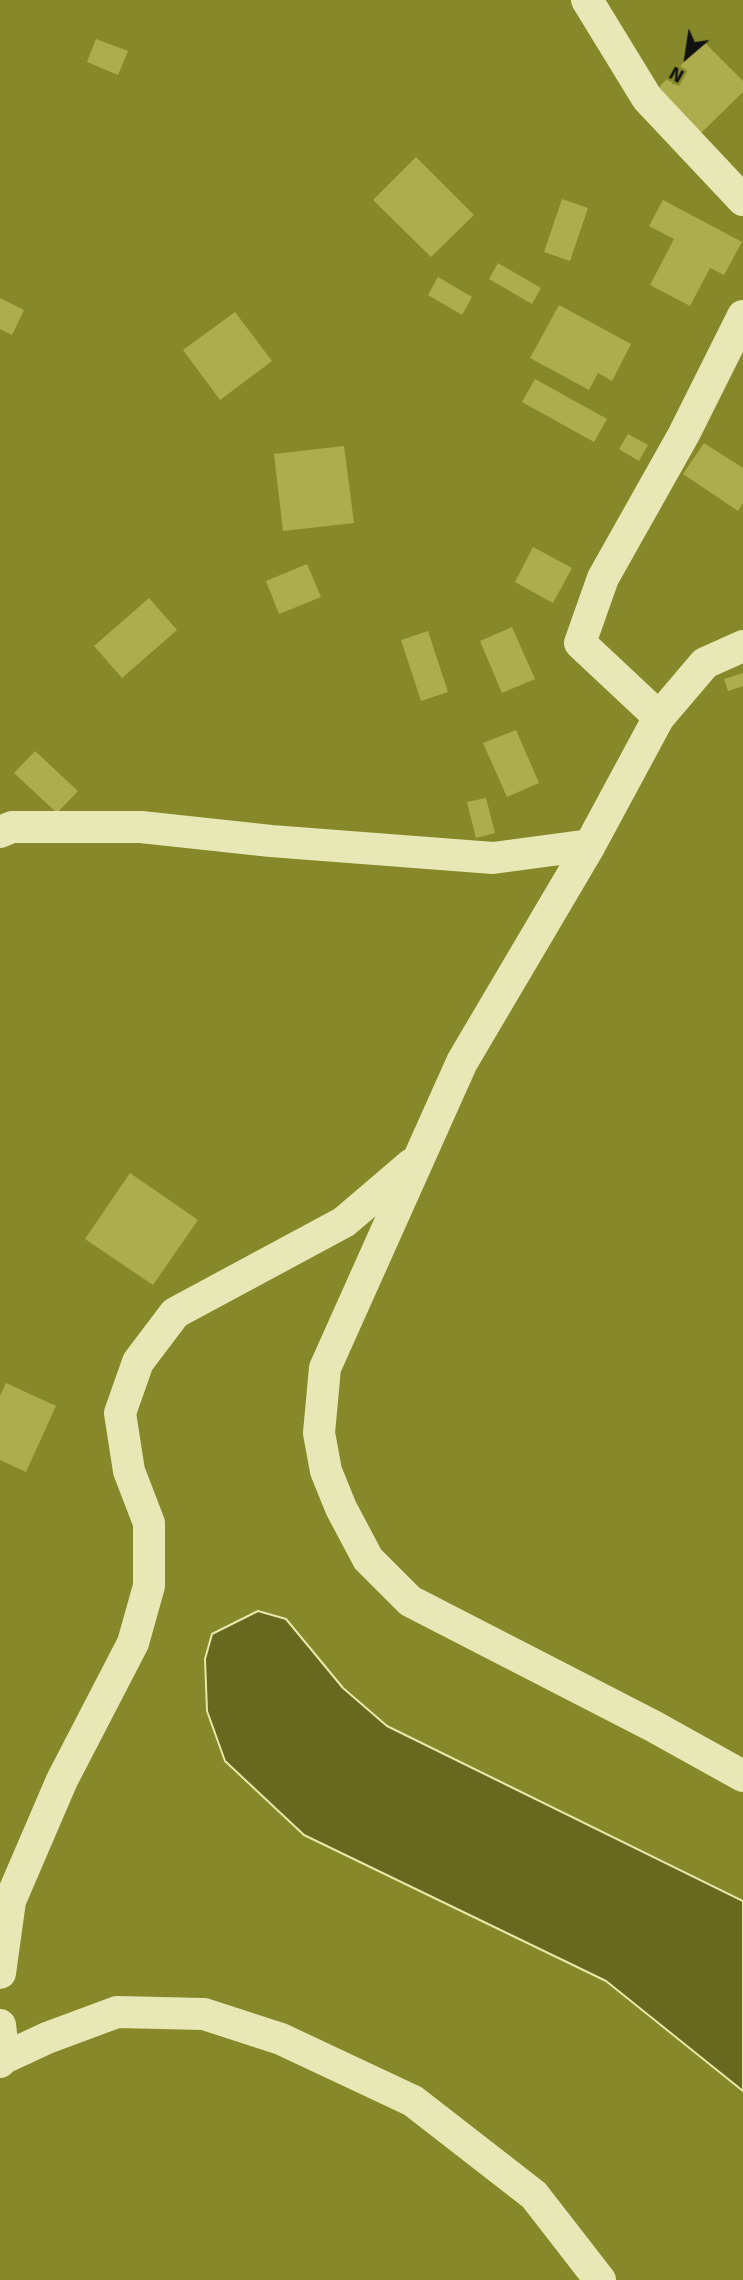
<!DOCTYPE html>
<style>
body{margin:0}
#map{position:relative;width:743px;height:2280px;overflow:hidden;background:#878829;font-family:Signika,sans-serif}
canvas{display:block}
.north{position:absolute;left:652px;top:21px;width:70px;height:70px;-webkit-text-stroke:5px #878829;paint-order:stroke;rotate:209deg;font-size:19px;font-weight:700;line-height:28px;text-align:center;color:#111}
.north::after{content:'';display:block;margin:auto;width:24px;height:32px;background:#111;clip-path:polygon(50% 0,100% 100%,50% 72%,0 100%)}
</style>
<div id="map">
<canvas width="743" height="2280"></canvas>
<div class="north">N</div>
</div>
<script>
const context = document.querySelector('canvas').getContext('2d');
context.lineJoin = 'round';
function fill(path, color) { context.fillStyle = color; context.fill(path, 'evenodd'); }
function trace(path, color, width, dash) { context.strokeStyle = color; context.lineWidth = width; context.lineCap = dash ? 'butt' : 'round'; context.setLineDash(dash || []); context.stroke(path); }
const water = new Path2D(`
 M258,1611L286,1619L343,1688L387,1726L743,1901V2091L606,1981L304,1835L225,1761L207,1711L205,1659L212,1634Z`);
const building = new Path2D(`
 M96,39L128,51L118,75L87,62Z
 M704,42L743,81V92L701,133L657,89Z
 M416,157L474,215L431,257L373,200Z
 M562,199L588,208L570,261L544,252Z
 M663,200L742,242L724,275L710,268L690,306L650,285L674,239L649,226Z
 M498,263L541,288L532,304L489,279Z
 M438,277L472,297L462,315L428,295Z
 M0,298L24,310L12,335L0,329Z
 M559,305L631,344L612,381L598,373L589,390L530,358Z
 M235,312L272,361L220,400L183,350Z
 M535,379L607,419L594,442L522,402Z
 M628,434L648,445L639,461L619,449Z
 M704,443L743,468V503L738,511L683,474Z
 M344,446L354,523L283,531L274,454Z
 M533,547L572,568L553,603L515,582Z
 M307,564L321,597L279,614L266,581Z
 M149,598L177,630L122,678L94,646Z
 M512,627L535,679L502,693L480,641Z
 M428,631L448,692L421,701L401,640Z
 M743,673V686L728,691L724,679Z
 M516,730L539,783L507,797L483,743Z
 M35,751L78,791L57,813L14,773Z
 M486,798L495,833L476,838L467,802Z
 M130,1173L198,1220L153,1285L85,1239Z
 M6,1383L56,1406L26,1472L0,1460V1396Z`);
const minor = new Path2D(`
 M587,0L647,98L743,200
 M743,646L705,663L659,717L590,845L462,1062L325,1368L319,1433L326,1471L341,1508L368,1559L410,1601L653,1726L743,1776
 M659,717L580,643L603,578L684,434L743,316
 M0,832L12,827H141L271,841L493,858L590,845
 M0,1973L10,1901L62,1780L133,1643L149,1586V1523L129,1471L120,1413L138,1362L175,1313L344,1222L412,1164
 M0,2025L4,2058
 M0,2062L4,2058L47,2038L117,2012L204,2014L281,2039L413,2101L534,2195L600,2280`);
fill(water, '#67691e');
trace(water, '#e9e8ab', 2);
fill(building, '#adad4e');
trace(minor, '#e8e8b6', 32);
</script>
